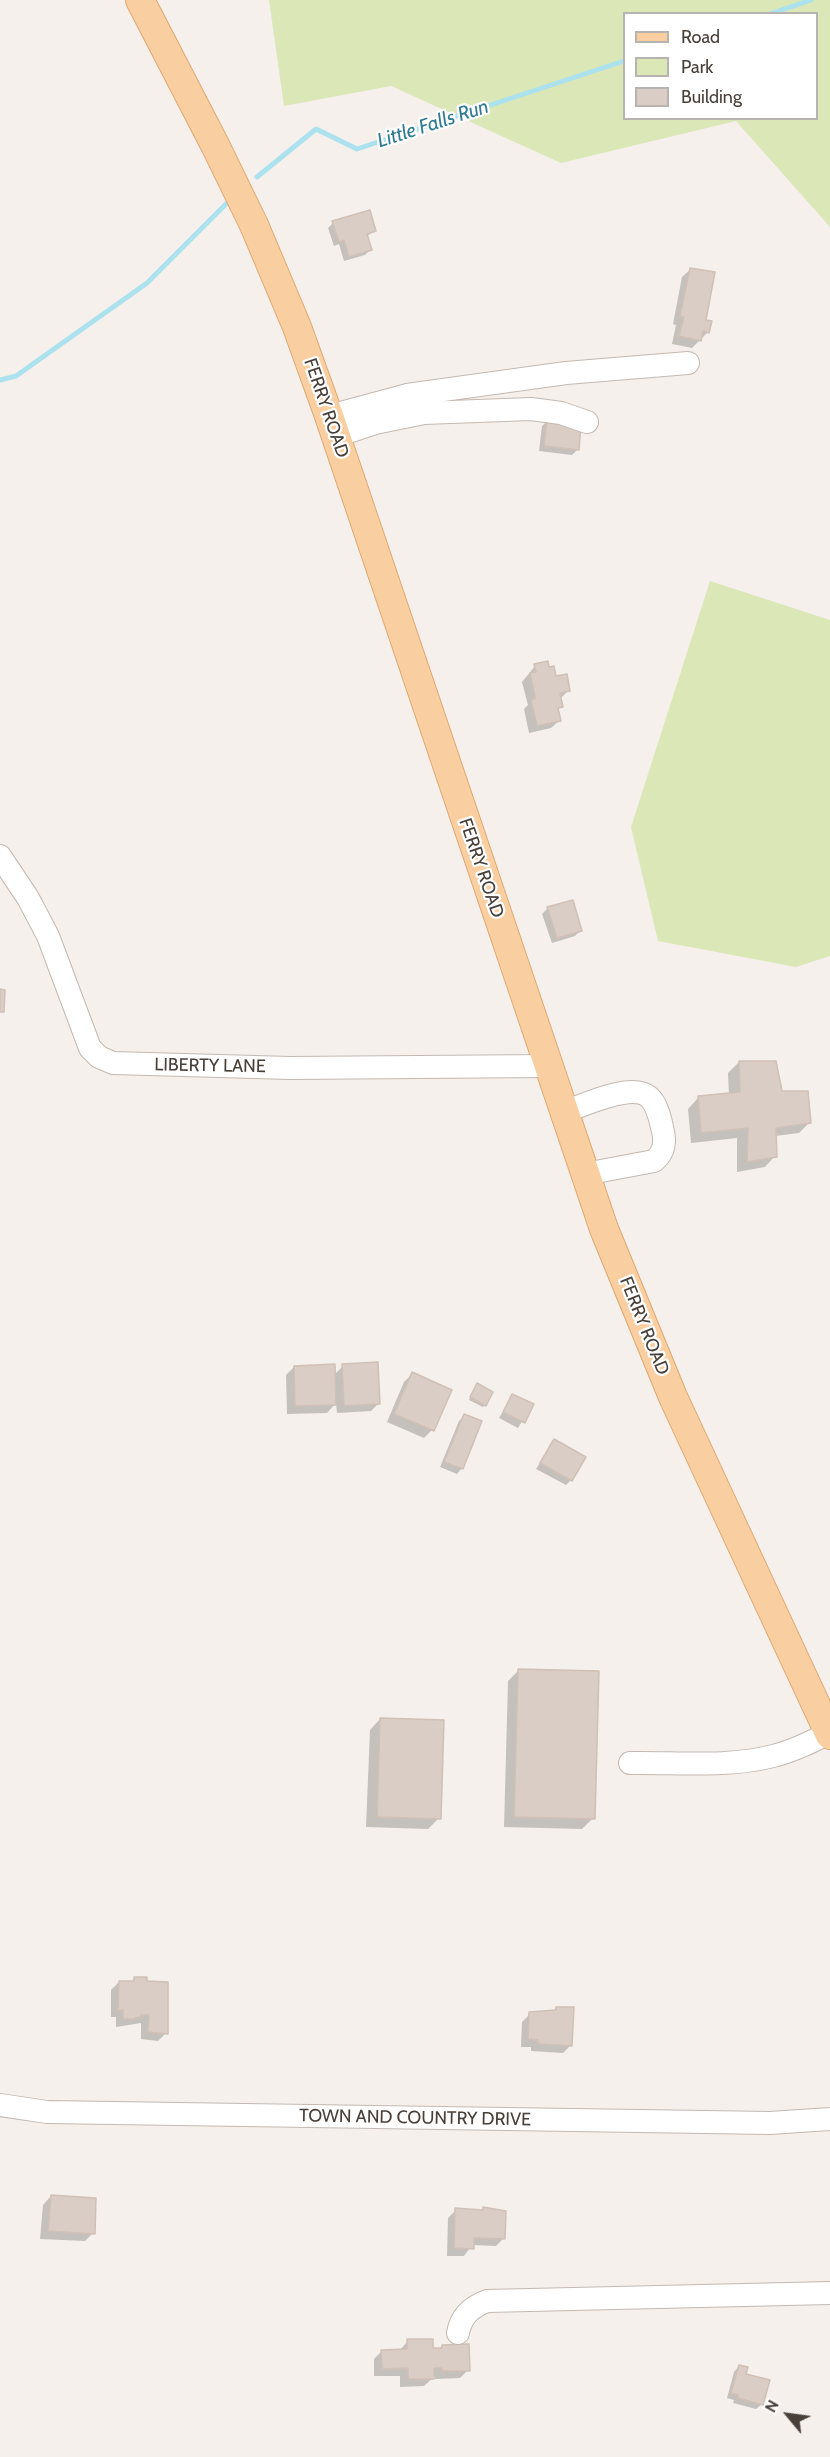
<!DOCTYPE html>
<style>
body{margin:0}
#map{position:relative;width:830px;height:2457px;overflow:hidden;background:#f5f0ec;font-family:Cabin,sans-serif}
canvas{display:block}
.legend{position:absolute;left:623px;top:12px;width:195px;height:108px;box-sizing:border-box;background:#fff;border:2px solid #b6b3b0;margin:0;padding:8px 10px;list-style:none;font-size:18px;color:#49403a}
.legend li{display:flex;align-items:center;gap:12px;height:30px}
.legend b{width:30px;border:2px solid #b6b3b0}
.north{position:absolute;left:758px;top:2385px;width:60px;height:60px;-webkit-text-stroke:4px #fff;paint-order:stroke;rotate:299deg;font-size:16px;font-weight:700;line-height:24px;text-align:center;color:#49403a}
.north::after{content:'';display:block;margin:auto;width:21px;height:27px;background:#49403a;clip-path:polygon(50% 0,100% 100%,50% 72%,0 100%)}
</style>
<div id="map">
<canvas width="830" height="2457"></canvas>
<ul class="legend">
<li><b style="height:8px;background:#f9cea0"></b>Road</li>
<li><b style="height:16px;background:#dbe7b7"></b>Park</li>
<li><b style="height:16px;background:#d9cdc5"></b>Building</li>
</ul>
<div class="north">N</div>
</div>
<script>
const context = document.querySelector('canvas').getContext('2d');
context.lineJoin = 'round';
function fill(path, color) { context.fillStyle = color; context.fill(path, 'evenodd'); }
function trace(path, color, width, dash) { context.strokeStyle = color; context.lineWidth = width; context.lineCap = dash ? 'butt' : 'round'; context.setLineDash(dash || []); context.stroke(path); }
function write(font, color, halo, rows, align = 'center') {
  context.font = font + ' Cabin,sans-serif'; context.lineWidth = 4.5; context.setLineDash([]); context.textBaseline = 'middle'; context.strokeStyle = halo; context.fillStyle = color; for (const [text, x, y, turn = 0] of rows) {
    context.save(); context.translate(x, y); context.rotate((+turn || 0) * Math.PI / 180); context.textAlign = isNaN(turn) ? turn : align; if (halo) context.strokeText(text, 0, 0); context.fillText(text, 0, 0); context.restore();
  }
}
const green = new Path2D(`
 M269,0H830V227L736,121L561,163L391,86L284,106ZM624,14H816V118H624Z
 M710,581L830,620V956L796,967L658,941L631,827Z`);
const shadow = new Path2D(`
 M333,223L374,231L366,237L370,250L365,255L344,261L339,244L334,246L328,228Z
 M691,269L708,332L692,348L672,344L676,325L673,324L682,277Z
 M547,421L577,450L572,455L539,451L542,426Z
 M535,666L555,678L569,690L561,698V707L557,710L560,720L551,728L529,733L524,709L528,705L522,682Z
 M572,902L580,931L575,936L552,943L542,914L547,909Z
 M739,1062L781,1093L810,1122L799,1133L775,1136V1156L765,1167L737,1172V1138L691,1143L688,1109L698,1098L729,1095L728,1073Z
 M343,1366L379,1403L371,1411L337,1413L336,1403L327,1413L287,1414L286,1375L294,1367L334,1375Z
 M412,1374L432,1430L424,1438L387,1422L404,1382Z
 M475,1387L485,1405L483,1407L469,1400Z
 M513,1395L532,1405L518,1428L499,1418Z
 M464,1416L462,1468L457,1474L440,1467L459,1421Z
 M554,1441L571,1480L566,1485L536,1469Z
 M519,1670L593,1818L582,1829L504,1827L508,1681Z
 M380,1719L439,1818L428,1829L366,1827L370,1730Z
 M135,1978L166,2033L158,2041L141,2039V2023L116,2027V2017H111V1990L119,1982L131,1983Z
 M556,2008L571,2045L563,2053L531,2051V2047H521L522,2022L530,2014L552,2012Z
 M51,2196L93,2233L85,2241L40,2239L43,2205Z
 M483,2209L504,2238L496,2246L472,2245L464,2256H447L448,2218L456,2210L480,2212Z
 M408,2341L432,2350H438L442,2346L468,2370L460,2378L435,2379V2376L424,2386L400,2387V2376H374V2359L382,2351H399Z
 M739,2366L762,2404L756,2409L733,2403L734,2400L727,2398L734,2372Z`);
const stream = new Path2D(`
 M770,14L811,0
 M257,177L316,129L357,149L624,61
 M0,380L16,376L147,283L226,204`);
const building = new Path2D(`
 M370,210L376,231L367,234L372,250L349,257L344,240L339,242L332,221Z
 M690,268L715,272L706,320L712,321L709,333L703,331L701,341L679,336L684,317L680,316Z
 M547,420L581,424L579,450L544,446Z
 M548,661L549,667L554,666L556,676L567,674L570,691L560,693L563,707L558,708L561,721L537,726L531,700L535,698L530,673L536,672L534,664Z
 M573,900L582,931L557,938L547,907Z
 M0,989L5,990L4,1012H0Z
 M739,1061H776L782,1091H808L811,1123L776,1128L777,1157L747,1162L748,1128L701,1133L698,1096L740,1092Z
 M378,1362L380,1404L344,1406L342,1364Z
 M335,1364L336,1405L295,1406L294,1366Z
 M412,1372L452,1390L434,1431L394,1414Z
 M477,1383L493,1392L486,1406L470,1397Z
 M512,1394L534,1404L525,1423L503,1412Z
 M464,1414L482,1421L463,1469L444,1462Z
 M554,1439L586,1457L572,1481L540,1463Z
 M518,1669L599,1671L595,1819L514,1817Z
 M380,1718L444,1720L441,1819L377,1817Z
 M134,1977H147V1981L168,1982V2034L148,2032L149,2015H141V2017L135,2018V2019H123V2010H118L119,1981H134Z
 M556,2007H574L572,2046L538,2044V2040L528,2039L529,2012L556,2010Z
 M51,2195L96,2198L95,2234L48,2231Z
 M483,2207L506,2211L505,2239L474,2238V2249L454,2248L455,2208L483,2210Z
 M407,2339H433V2348H442V2345L469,2344L470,2371H442V2368H434V2379H408V2368L382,2369L381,2350L407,2349Z
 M739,2365L748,2367L746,2374L770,2380L763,2405L738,2398V2395L731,2393Z`);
const minor = new Path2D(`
 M329,416L407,395L566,373L688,363
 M336,436L375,423L424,413L531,409L561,413L587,422
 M0,856L28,898L48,936L90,1048L99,1057L113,1063L290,1068L548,1066
 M564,1112C584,1105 632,1082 649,1097C657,1104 660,1118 662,1127C666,1141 665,1152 654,1161L585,1174
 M630,1763C677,1762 727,1768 773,1756C793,1751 811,1742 829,1733
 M0,2105L47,2112L770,2123L830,2119
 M458,2333C461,2316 471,2307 487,2301L830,2293`);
const major = new Path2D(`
 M140,0L215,145L254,225L297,327L329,416L604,1229L673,1397L830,1735`);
const streetNames = [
 ["FERRY ROAD",326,408,71],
 ["FERRY ROAD",481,868,71],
 ["LIBERTY LANE",210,1066,1],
 ["FERRY ROAD",644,1326,68],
 ["TOWN AND COUNTRY DRIVE",415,2118,1]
];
const waterNames = [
 ["Little Falls Run",433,124,-18]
];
fill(green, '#dbe7b7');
fill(shadow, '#0003');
trace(stream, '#ace1ee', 5);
fill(building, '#d9cdc5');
trace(building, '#d1c0b5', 1.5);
trace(minor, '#c3b9b2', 24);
trace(major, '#dfa770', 30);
trace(minor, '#fff', 22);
trace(major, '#f9cea0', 28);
write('18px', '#49403a', '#fff', streetNames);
write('italic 20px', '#2f7c92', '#fff', waterNames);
</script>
